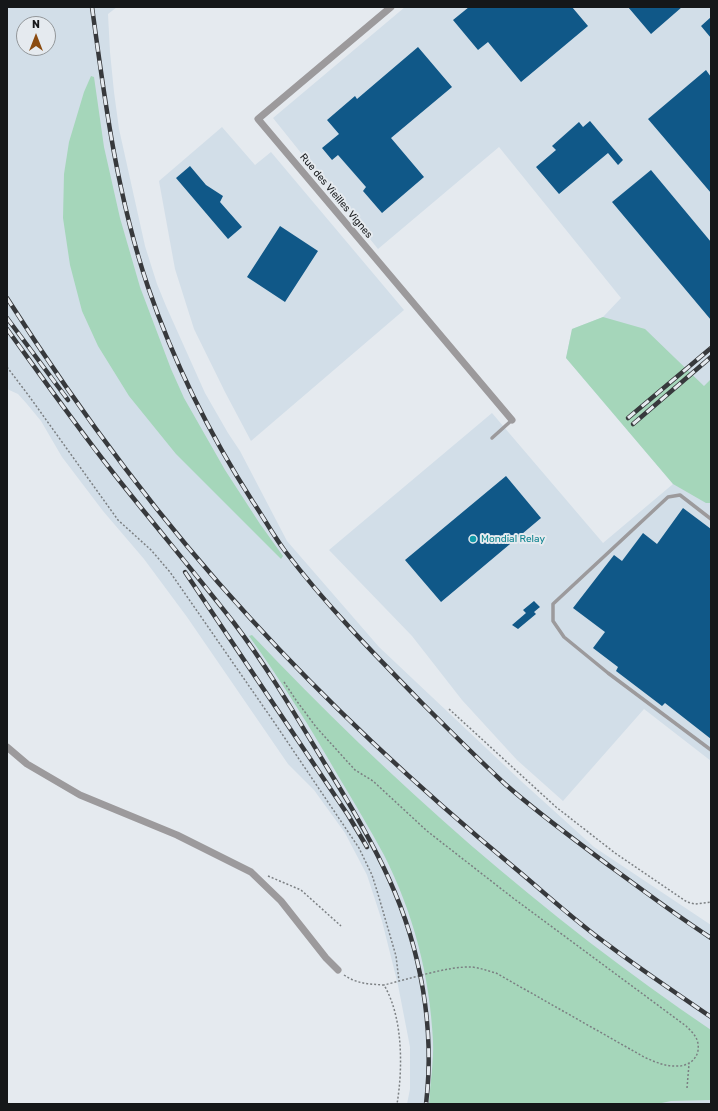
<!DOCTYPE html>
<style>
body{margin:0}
#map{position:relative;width:718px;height:1111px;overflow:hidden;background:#e5eaef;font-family:Rubik,sans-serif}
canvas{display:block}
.frame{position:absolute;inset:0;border:8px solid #151719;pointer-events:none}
.north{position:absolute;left:16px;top:16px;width:40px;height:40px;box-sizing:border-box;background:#e5eaef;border:1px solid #929699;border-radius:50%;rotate:0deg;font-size:11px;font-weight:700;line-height:16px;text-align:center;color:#151719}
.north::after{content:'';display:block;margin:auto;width:14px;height:18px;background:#8a4b10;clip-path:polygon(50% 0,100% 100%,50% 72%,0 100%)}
</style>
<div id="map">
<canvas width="718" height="1111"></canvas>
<div class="frame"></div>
<div class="north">N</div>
</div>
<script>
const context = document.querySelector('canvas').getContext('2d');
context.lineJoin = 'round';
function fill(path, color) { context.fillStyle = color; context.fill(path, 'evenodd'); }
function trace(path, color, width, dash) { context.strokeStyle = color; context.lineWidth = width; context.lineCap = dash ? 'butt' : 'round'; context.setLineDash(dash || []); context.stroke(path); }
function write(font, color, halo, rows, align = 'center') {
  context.font = font + ' Rubik,sans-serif'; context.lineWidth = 4; context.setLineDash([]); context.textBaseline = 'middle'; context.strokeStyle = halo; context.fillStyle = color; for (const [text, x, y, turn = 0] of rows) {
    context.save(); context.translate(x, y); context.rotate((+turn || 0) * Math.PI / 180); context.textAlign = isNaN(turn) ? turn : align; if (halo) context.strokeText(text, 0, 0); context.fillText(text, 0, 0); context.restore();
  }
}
const built = new Path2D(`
 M7,7H117L108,14L110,52L114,92L119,129L145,246L157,284L166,306L205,393L228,433L240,451L287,541L379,647L521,781L594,847L711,925V1104H407L410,1089V1047L398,985L382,921L367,875L345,833L314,790L288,764L187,617L144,559L103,511L62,457L41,421L27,404L18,394L7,389ZM24,24H48V48H24Z
 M405,7H711V761L644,709L563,801L517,760L462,700L412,636L329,550L492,413L603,543L673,484L566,358L572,329L603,317L621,298L499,147L378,249L273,118Z
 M222,127L255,165L271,152L404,310L251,441L225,392L194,329L175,269L159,181Z`);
const green = new Path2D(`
 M91,76L94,77L104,147L120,218L140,287L171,369L184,398L225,470L260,524L283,556L281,559L176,454L129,396L98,346L82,311L70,265L63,218L64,174L69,142L84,92Z
 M603,317L645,329L704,386L711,379V503H706L673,484L566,358L572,329Z
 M252,635C390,781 544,917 711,1030V1100L671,1101L657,1104H429C430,1083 434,1061 433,1041C430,976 413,912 384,855C370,829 355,804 340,779C312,730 282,682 249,636Z`);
const building = new Path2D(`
 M469,7H572L588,26L521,82L488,42L478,50L453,20Z
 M628,7H682L651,34Z
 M711,17V38L701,26Z
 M418,47L452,87L391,138L424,177L382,213L363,191L366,187L338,155L332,160L322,148L339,134L327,120L355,96L357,99Z
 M706,70L711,77V193L648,119Z
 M590,121L623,160L618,165L608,153L559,194L536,167L556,150L552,146L579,122L583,127Z
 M190,166L206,185L223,196L220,202L242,227L228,239L176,178Z
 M651,170L711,242V320L612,202Z
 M280,226L318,251L285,302L247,277Z
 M506,476L541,518L441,602L405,560Z
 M683,508L711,529V739L665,703L662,706L616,671L618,667L593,648L605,632L573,608L614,555L622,561L643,533L657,544Z
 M534,601L540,607L534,612L536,614L518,629L512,625L526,613L523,610Z`);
const path = new Path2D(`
 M7,367L29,396L118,520L151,550L170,572L274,722L359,848L372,875L378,894L396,956L399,981
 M284,682L296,700L316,727L355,770L373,781L427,831L513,898L686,1026C691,1031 697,1036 698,1044C700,1057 690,1066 678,1066C666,1067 655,1062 644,1057L496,973C488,971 481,968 472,967C448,966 409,979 384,985
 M449,709L556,807L615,853L687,902L695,904L711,902
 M268,876L301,890L341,926
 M344,975C357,984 369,984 384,985C403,1017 403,1068 397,1104
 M687,1088L689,1064`);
const lane = new Path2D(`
 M492,438L512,420
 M711,519L680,495L668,497L553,604V621L564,637L608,673L711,750`);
const street = new Path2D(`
 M391,7L258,119L512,420
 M7,747L27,764L80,795L177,835L251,872L281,901L326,958L338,970`);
const rail = new Path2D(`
 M92,7C105,103 117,195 148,287C174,363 210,435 253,502C264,518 273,535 285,551C326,605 374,654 422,703C449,730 477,758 505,784C539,814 575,840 611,867C644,891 677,916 711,938
 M7,298C79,411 159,519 250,618C332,708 422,791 516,869C546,894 575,921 607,944C640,969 676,993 711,1017
 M7,318L68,400
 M7,329C46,383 84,437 126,489C162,534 199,578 234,623C268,668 296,716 325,764C348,801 371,839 389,879C421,949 435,1028 426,1104
 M628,418L711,348
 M633,424L711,357
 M185,572L348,815L367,847`);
const markers = [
 [473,539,4,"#0f9aa8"]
];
const streetNames = [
 ["Rue des Vieilles Vignes",336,196,50]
];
const cultureNames = [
 ["Mondial Relay",481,539]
];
fill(built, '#d2dee8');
fill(green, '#a5d6ba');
fill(building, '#105888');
trace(path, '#7b7f82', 1.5, [2, 2]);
trace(lane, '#9c9a9c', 3.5);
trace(street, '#9c9a9c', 7);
trace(rail, '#37393c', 4.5);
trace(rail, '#e5eaef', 3, [9]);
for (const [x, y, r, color] of markers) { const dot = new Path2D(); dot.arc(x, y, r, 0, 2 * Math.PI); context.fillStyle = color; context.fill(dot); trace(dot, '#e5eaef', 1.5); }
write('10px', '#151719', '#e5eaef', streetNames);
write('10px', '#0d838f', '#e5eaef', cultureNames, 'left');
</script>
